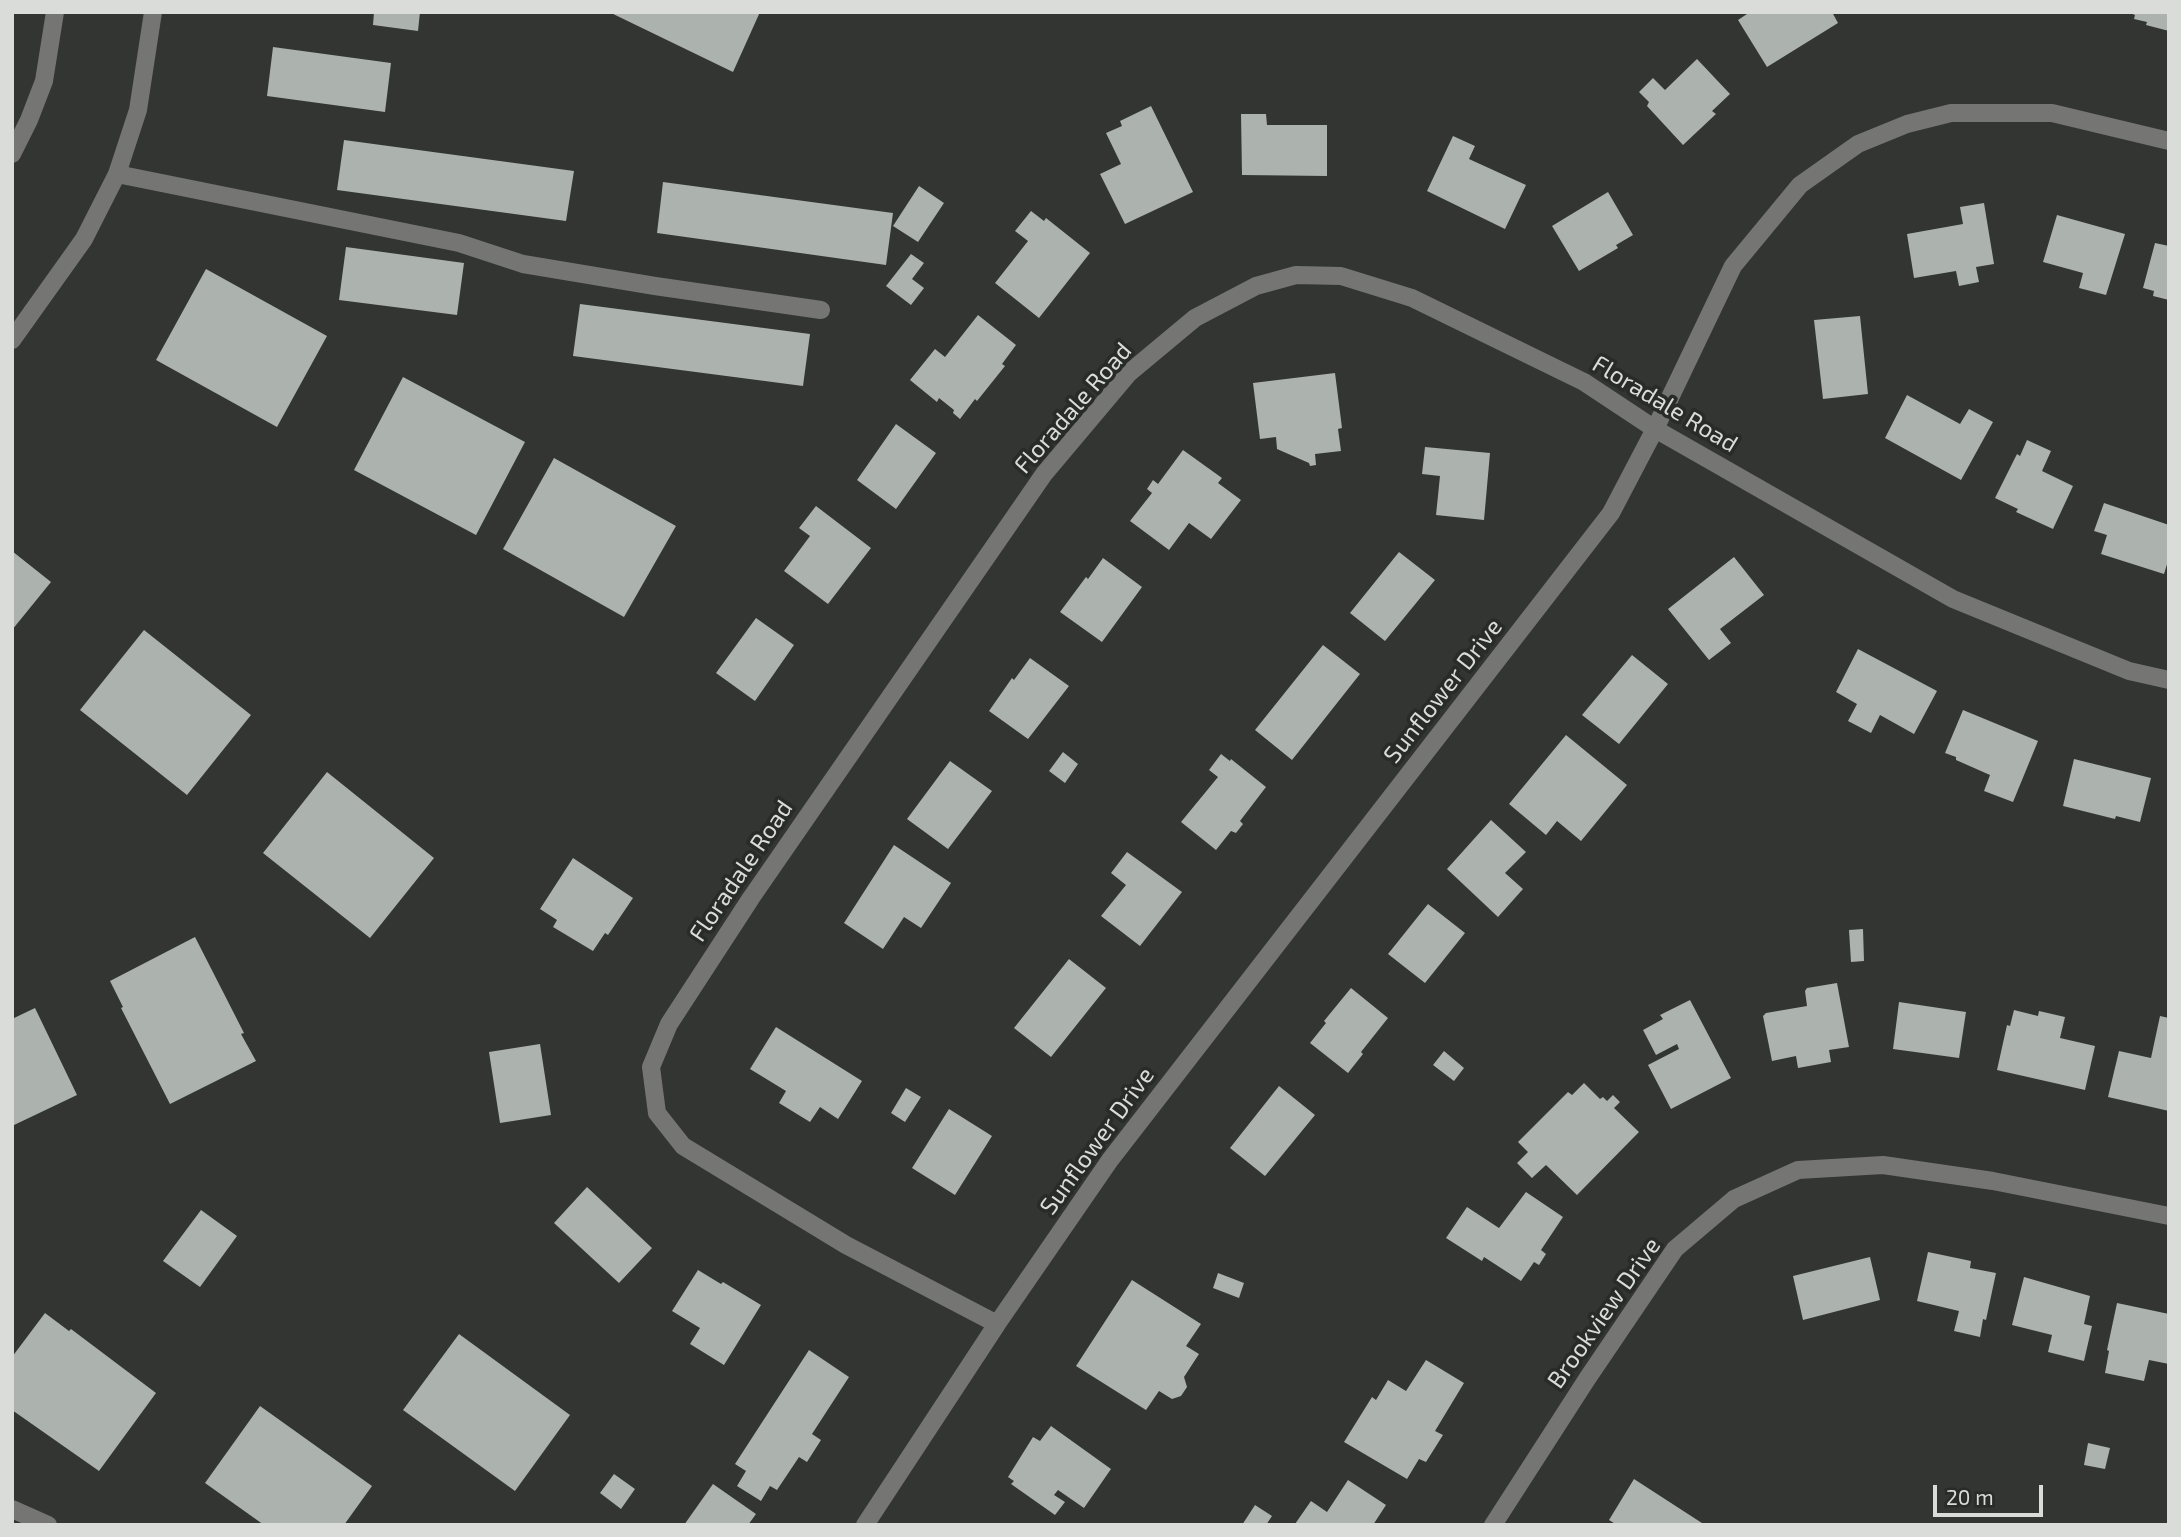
<!DOCTYPE html>
<style>
body{margin:0}
#map{position:relative;width:2181px;height:1537px;overflow:hidden;background:#323531;font-family:"Exo 2",sans-serif}
canvas{display:block}
.frame{position:absolute;inset:0;border:14px solid #d9dcd9;pointer-events:none}
.scale{position:absolute;left:1933px;top:1485px;width:110px;height:32px;box-sizing:border-box;border:4px solid #d9dcd9;border-top:0;padding-left:9px;font-size:21px;line-height:24px;white-space:nowrap;color:#d9dcd9;-webkit-text-stroke:5px #282b27;paint-order:stroke}
</style>
<div id="map">
<canvas width="2181" height="1537"></canvas>
<div class="frame"></div>
<div class="scale">20 m</div>
</div>
<script>
const context = document.querySelector('canvas').getContext('2d');
context.lineJoin = 'round';
function fill(path, color) { context.fillStyle = color; context.fill(path, 'evenodd'); }
function trace(path, color, width, dash) { context.strokeStyle = color; context.lineWidth = width; context.lineCap = dash ? 'butt' : 'round'; context.setLineDash(dash || []); context.stroke(path); }
function write(font, color, halo, rows, align = 'center') {
  context.font = font + ' "Exo 2",sans-serif'; context.lineWidth = 7; context.setLineDash([]); context.textBaseline = 'middle'; context.strokeStyle = halo; context.fillStyle = color; for (const [text, x, y, turn = 0] of rows) {
    context.save(); context.translate(x, y); context.rotate((+turn || 0) * Math.PI / 180); context.textAlign = isNaN(turn) ? turn : align; if (halo) context.strokeText(text, 0, 0); context.fillText(text, 0, 0); context.restore();
  }
}
const building = new Path2D(`
 M374,12H420L418,31L373,25Z
 M609,12H760L733,72Z
 M1750,12H1832L1838,23L1767,67L1738,20Z
 M2128,12H2169V31L2146,25L2147,22L2134,19L2135,15Z
 M273,47L391,63L385,112L267,96Z
 M1697,59L1730,94L1712,111L1716,114L1683,145L1647,106L1649,102L1639,92L1653,78L1665,90Z
 M1151,106L1193,192L1125,224L1100,174L1121,164L1106,133L1122,126L1120,121Z
 M1241,114H1266L1267,125H1327V176L1242,175Z
 M1453,136L1475,146L1469,159L1526,185L1505,229L1427,191Z
 M344,140L574,171L566,221L337,190Z
 M663,182L893,213L886,265L657,233Z
 M919,186L944,203L918,242L893,226Z
 M1608,192L1633,235L1616,245L1618,248L1579,271L1552,226Z
 M1984,203L1994,264L1976,267L1979,282L1959,286L1956,271L1914,278L1907,234L1963,224L1960,207Z
 M1031,211L1044,221L1046,218L1090,253L1039,318L995,283L1028,241L1015,231Z
 M2057,215L2125,234L2106,295L2079,288L2083,273L2043,262Z
 M2155,243L2169,246V300L2153,296L2154,291L2143,288Z
 M346,247L464,263L457,315L339,300Z
 M911,254L924,263L912,279L924,288L911,305L886,286Z
 M206,269L327,336L277,427L156,360Z
 M580,304L810,334L803,386L573,356Z
 M978,315L1016,345L1002,364L1005,366L977,401L975,399L960,419L953,413L954,410L939,398L937,402L910,380L935,349L945,357Z
 M1860,316L1868,394L1823,399L1814,320Z
 M1335,373L1342,428L1338,429L1341,451L1315,454L1316,465L1310,466L1309,463L1277,449L1276,437L1260,439L1253,383Z
 M403,377L525,442L476,535L354,470Z
 M1907,395L1960,424L1969,409L1993,422L1961,480L1885,438Z
 M896,424L936,453L896,509L857,480Z
 M2027,440L2051,451L2042,471L2073,486L2053,529L2016,512L2018,509L1995,498L2017,454L2020,456Z
 M1425,447L1490,453L1484,520L1436,515L1440,476L1422,474Z
 M1183,450L1222,478L1218,483L1241,500L1211,539L1189,523L1169,550L1130,521L1152,493L1147,489L1153,480L1158,484Z
 M554,458L676,526L624,617L503,549Z
 M2104,503L2169,525V558L2164,574L2101,554L2107,535L2094,531Z
 M816,506L871,548L828,604L784,571L810,536L799,528Z
 M12,551L51,582L12,630Z
 M1399,552L1435,580L1385,641L1350,613Z
 M1734,557L1764,595L1720,629L1731,643L1709,660L1668,609Z
 M1103,558L1142,587L1102,642L1060,612L1086,577L1088,579Z
 M756,618L794,645L755,701L716,673Z
 M144,630L251,715L187,795L80,710Z
 M1323,645L1360,674L1292,760L1255,730Z
 M1858,649L1937,691L1914,734L1880,715L1871,733L1848,721L1857,704L1836,692Z
 M1632,655L1668,684L1619,744L1582,715Z
 M1030,658L1069,686L1028,739L989,711L1012,678L1014,680Z
 M1963,710L2038,741L2013,802L1984,791L1990,775L1956,760V757L1945,753Z
 M1566,735L1627,785L1581,841L1557,821L1546,835L1509,804Z
 M1063,752L1078,764L1065,783L1049,771Z
 M1221,754L1230,761L1231,759L1266,787L1240,821L1243,824L1236,833L1231,831L1216,850L1181,822L1218,777L1209,770Z
 M2074,759L2151,778L2140,822L2116,816L2115,819L2063,806Z
 M950,761L992,791L948,849L907,819Z
 M327,772L434,858L370,938L263,853Z
 M1491,820L1526,852L1505,873L1523,889L1498,917L1447,869Z
 M894,845L951,883L921,928L904,917L883,949L844,923Z
 M1127,852L1182,892L1140,946L1101,916L1126,885L1111,873Z
 M573,858L633,898L608,935L605,933L593,951L553,927L557,920L540,909Z
 M1428,904L1465,933L1425,983L1388,954Z
 M1863,929L1864,961L1851,962L1849,930Z
 M195,937L244,1033L241,1034L256,1061L170,1104L121,1008L123,1007L110,981Z
 M1069,959L1106,988L1051,1057L1014,1028Z
 M1837,983L1849,1047L1829,1050L1831,1062L1798,1068L1796,1056L1772,1061L1763,1016L1766,1013L1807,1006L1805,991L1807,988Z
 M1351,988L1388,1018L1361,1052L1363,1054L1348,1073L1310,1043L1326,1023L1324,1021Z
 M1690,1000L1731,1078L1671,1109L1648,1065L1679,1049L1677,1044L1656,1055L1643,1030L1663,1019L1660,1015Z
 M1899,1002L1966,1012L1959,1058L1893,1049Z
 M35,1008L77,1095L12,1126V1019Z
 M2014,1010L2038,1016L2039,1011L2065,1017L2060,1038L2095,1046L2085,1090L1997,1070L2007,1025L2010,1026Z
 M2160,1016L2169,1018V1111L2108,1097L2119,1051L2151,1058Z
 M776,1027L862,1081L838,1119L820,1107L810,1122L779,1103L786,1091L750,1069Z
 M540,1044L551,1115L500,1123L489,1052Z
 M1444,1051L1464,1068L1454,1081L1433,1065Z
 M1584,1083L1600,1099L1603,1097L1607,1101L1613,1095L1620,1102L1614,1108L1639,1132L1577,1195L1546,1165L1532,1178L1517,1163L1528,1152L1518,1142L1568,1092L1572,1095Z
 M1279,1086L1315,1115L1265,1176L1230,1148Z
 M906,1088L921,1097L905,1122L891,1113Z
 M949,1109L992,1136L955,1195L912,1168Z
 M587,1187L652,1248L619,1283L554,1223Z
 M1526,1192L1563,1217L1541,1250L1546,1254L1539,1265L1534,1262L1521,1281L1484,1257L1482,1261L1446,1238L1467,1207L1499,1228Z
 M201,1210L237,1236L200,1287L163,1261Z
 M1928,1252L1971,1261L1970,1268L1996,1273L1986,1320L1983,1319L1980,1337L1954,1331L1959,1311L1917,1301Z
 M1870,1257L1880,1300L1803,1320L1793,1276Z
 M698,1270L721,1284L723,1282L761,1305L724,1365L690,1344L700,1328L672,1311Z
 M1218,1273L1244,1283L1239,1298L1213,1288Z
 M2024,1277L2090,1296L2084,1324L2092,1326L2084,1361L2048,1352L2052,1335L2012,1325Z
 M1132,1280L1201,1324L1186,1346L1199,1354L1184,1377L1187,1387L1181,1396L1172,1399L1159,1391L1146,1410L1076,1366Z
 M2117,1303L2169,1314V1364L2149,1360L2144,1381L2105,1373L2109,1351L2107,1350Z
 M45,1313L69,1331L71,1329L156,1393L99,1471L12,1410V1357Z
 M459,1334L570,1415L515,1491L403,1410Z
 M809,1350L849,1377L812,1434L821,1440L807,1462L799,1457L777,1490L770,1486L761,1501L737,1486L746,1471L735,1464Z
 M1426,1360L1464,1383L1435,1431L1443,1435L1426,1462L1419,1459L1407,1479L1344,1442L1372,1397L1376,1400L1388,1380L1406,1391Z
 M260,1406L372,1486L344,1525H264L205,1483Z
 M1051,1426L1111,1469L1084,1508L1058,1490L1054,1495L1065,1502L1055,1515L1011,1484L1014,1481L1008,1477L1033,1437L1040,1441Z
 M2088,1443L2110,1448L2105,1469L2084,1465Z
 M614,1474L635,1489L621,1509L600,1493Z
 M1634,1479L1705,1525H1617L1609,1520Z
 M1348,1480L1386,1505L1373,1525L1295,1524L1311,1501L1327,1512Z
 M713,1484L756,1514L748,1525H684Z
 M1255,1505L1272,1516L1266,1525H1242Z`);
const minor = new Path2D(`
 M12,154L29,120L44,81L55,12
 M117,174L459,243L523,264L655,286L821,310
 M12,340L84,239L117,174L138,110L153,12
 M997,1324L846,1245L683,1146L657,1113L651,1067L669,1024L751,898L1044,474L1129,373L1195,318L1256,286L1296,275L1341,276L1412,298L1584,382L1655,429L1953,599L2129,671L2169,680
 M12,1509L48,1525
 M865,1525L997,1324L1110,1160L1611,513L1655,429L1733,266L1800,185L1858,144L1907,124L1951,113H2052L2169,141
 M1493,1525L1587,1379L1675,1249L1734,1199L1798,1170L1883,1165L1993,1181L2169,1216`);
const streetNames = [
 ["Floradale Road",1665,404,31],
 ["Floradale Road",1073,408,-49],
 ["Sunflower Drive",1443,691,-52],
 ["Floradale Road",741,871,-56],
 ["Sunflower Drive",1097,1141,-54],
 ["Brookview Drive",1604,1313,-55]
];
fill(building, '#acb2ae');
trace(minor, '#757673', 18);
write('24px', '#d9dcd9', '#282b27', streetNames);
</script>
